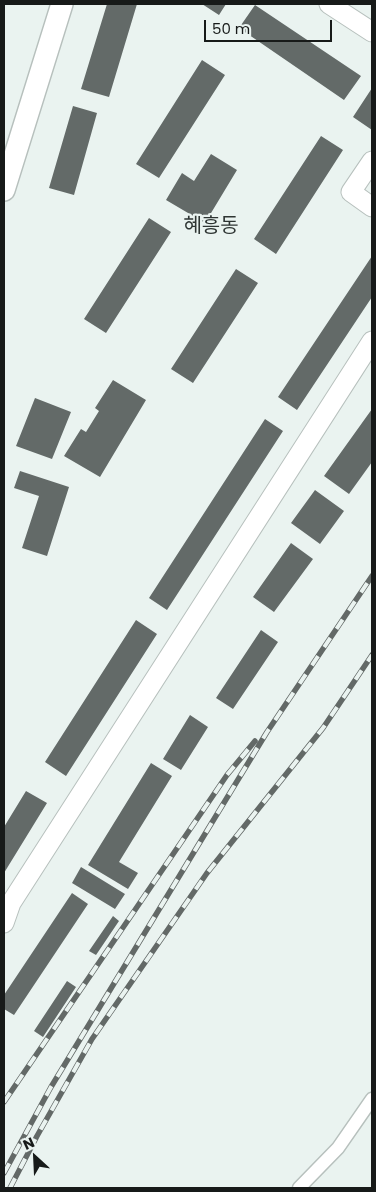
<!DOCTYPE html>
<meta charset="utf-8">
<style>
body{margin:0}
#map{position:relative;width:376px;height:1192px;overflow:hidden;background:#eaf3f0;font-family:Poppins,sans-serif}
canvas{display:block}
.frame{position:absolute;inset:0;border:5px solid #171a19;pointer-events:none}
.north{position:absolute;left:10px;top:1132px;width:50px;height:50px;-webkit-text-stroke:4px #eaf3f0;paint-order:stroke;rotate:335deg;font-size:14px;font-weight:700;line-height:20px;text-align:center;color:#171a19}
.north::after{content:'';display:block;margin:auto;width:18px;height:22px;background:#171a19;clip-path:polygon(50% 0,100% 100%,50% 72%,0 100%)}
.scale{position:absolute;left:204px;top:20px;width:128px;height:22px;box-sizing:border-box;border:2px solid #171a19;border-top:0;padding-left:6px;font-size:15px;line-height:18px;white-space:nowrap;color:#171a19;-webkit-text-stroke:4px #eaf3f0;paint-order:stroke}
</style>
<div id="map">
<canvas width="376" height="1192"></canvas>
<div class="frame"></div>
<div class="north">N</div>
<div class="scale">50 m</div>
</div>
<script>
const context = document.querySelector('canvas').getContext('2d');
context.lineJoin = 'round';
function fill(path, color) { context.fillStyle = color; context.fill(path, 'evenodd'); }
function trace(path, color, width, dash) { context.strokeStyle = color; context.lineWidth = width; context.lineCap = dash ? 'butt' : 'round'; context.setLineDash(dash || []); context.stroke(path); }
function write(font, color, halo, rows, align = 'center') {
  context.font = font + ' Poppins,"Noto Sans KR",sans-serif'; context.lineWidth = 4.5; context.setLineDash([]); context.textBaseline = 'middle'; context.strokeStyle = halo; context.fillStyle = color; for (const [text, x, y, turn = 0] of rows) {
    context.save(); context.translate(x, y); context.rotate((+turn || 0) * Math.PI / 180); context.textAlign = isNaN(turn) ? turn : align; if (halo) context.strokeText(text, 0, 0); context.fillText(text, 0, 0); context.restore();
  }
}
const building = new Path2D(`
 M107,4H137L109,97L81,89Z
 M202,4H226L219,15Z
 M255,5L361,76L344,100L239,28Z
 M202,60L225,75L159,178L136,164Z
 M372,88V130L353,117Z
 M73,106L97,113L74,195L49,188Z
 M321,136L343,150L276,254L254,239Z
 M211,154L237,170L205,223L166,200L182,173L194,181Z
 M149,218L171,232L106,333L84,319Z
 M372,256V297L297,410L278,397Z
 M236,269L258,283L193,383L171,369Z
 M113,380L146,400L100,477L64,456L81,429L86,432L99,411L95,408Z
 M35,398L71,412L52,459L16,446Z
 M372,409V462L349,494L324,476Z
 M265,419L283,431L167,610L149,598Z
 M20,471L69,487L47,556L22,548L39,496L14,488Z
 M315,490L344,511L320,544L291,523Z
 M291,543L313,559L274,612L253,597Z
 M136,620L157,634L66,776L45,762Z
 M261,630L278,642L233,709L216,698Z
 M190,715L208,727L181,770L163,759Z
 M151,763L172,776L119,862L138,873L128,889L88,865Z
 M26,791L47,803L4,873V827Z
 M81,867L125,894L115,909L72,883Z
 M72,893L88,904L14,1015L4,1009V995Z
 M113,916L119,921L96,955L89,951Z
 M67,981L76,987L43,1037L34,1031Z`);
const street = new Path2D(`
 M299,1188L338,1148L372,1099`);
const secondary = new Path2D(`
 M329,4L372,32
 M372,161L351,192L372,207
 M4,923L11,903L372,341`);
const primary = new Path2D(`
 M4,190L62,4`);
const rail = new Path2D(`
 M4,1102L227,775L255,741
 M4,1173L51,1087L267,732L372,576
 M10,1188L37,1136L92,1039L207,873L323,728L372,655`);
const quarterNames = [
 ["혜흥동",211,227]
];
fill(building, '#636a68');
trace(street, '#b7c0bd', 15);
trace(secondary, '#b7c0bd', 21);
trace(primary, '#b7c0bd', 24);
trace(street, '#fff', 12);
trace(secondary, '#fff', 19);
trace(primary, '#fff', 21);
trace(rail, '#636967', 5.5);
trace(rail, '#eaf3f0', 4, [11]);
write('20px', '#2e3533', '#eaf3f0', quarterNames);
</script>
